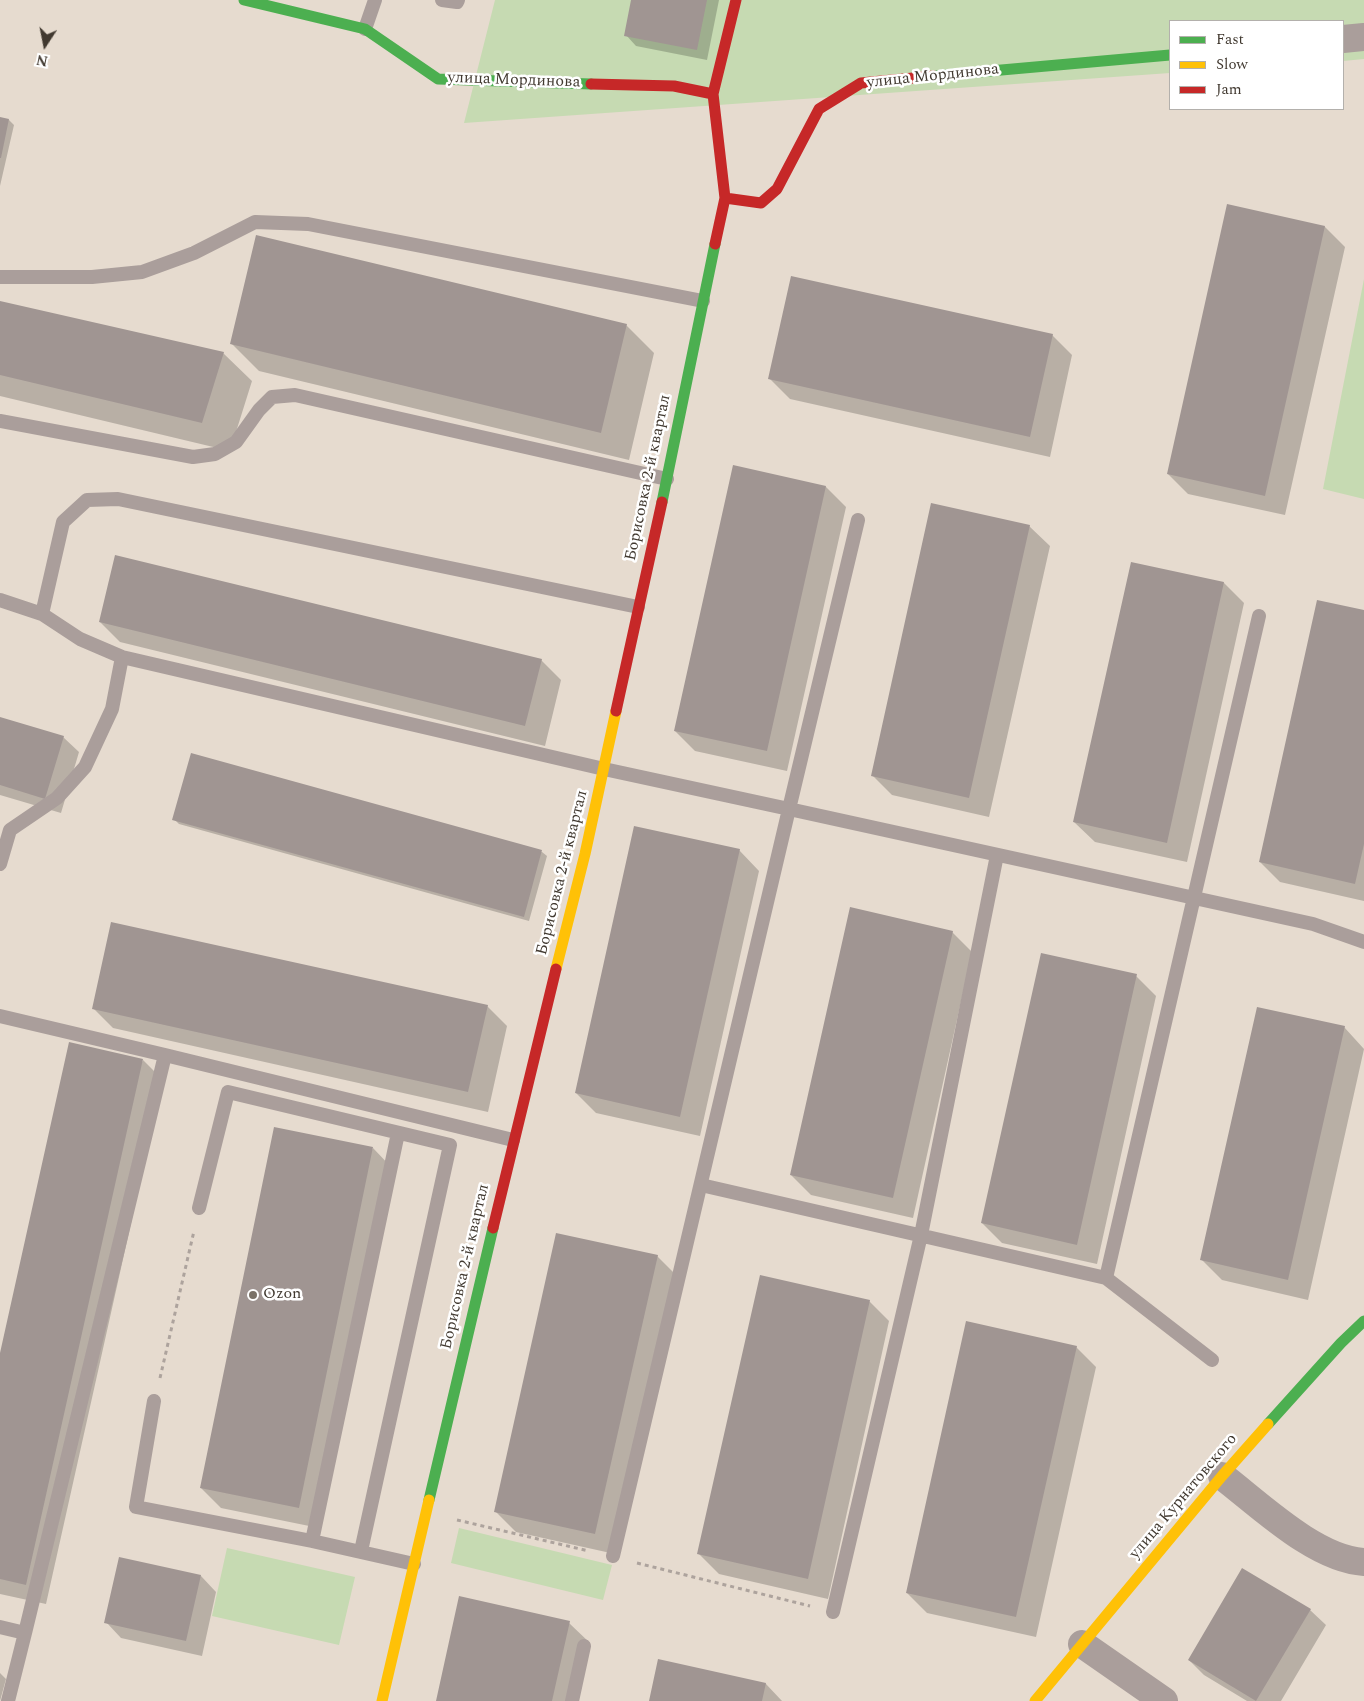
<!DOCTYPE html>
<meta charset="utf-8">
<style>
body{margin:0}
#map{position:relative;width:1364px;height:1701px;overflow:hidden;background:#e6dbcf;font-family:Spectral,serif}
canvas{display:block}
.legend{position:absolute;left:1169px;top:20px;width:175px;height:90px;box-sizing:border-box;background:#fff;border:1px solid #b3b0ac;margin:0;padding:6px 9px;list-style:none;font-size:15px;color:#413930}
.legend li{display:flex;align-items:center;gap:10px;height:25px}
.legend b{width:25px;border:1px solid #b3b0ac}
.north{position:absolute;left:20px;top:20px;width:50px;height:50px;-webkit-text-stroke:4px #fff;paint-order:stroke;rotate:191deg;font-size:14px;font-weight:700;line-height:20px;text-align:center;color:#413930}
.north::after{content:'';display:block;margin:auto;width:18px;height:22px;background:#413930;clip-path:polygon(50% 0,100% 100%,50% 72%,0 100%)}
</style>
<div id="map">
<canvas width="1364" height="1701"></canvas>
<ul class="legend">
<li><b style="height:6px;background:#4caf50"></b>Fast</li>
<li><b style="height:6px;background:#ffc107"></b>Slow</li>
<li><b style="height:6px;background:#c62828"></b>Jam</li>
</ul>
<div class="north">N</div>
</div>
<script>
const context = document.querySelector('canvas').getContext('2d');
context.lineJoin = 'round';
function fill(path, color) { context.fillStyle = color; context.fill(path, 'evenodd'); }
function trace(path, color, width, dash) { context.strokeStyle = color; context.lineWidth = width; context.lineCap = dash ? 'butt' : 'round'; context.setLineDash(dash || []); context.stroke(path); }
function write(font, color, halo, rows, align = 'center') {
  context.font = font + ' Spectral,serif'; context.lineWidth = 5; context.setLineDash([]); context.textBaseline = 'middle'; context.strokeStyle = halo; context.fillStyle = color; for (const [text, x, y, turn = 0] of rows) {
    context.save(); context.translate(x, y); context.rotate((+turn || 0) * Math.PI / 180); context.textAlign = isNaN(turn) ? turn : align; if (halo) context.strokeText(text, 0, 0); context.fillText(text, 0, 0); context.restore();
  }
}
const green = new Path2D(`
 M495,0H1364V59L1343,61V21H1170V73L464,123Z
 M1364,279V499L1323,489Z
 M459,1528L612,1565L603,1600L451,1563Z
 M227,1548L355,1577L339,1645L212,1616Z`);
const shadow = new Path2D(`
 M633,0H719L707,60L636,46L626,35Z
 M0,118L9,120L14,125L0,186Z
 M1228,205L1325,227L1345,247L1285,515L1188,494L1168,474Z
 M0,303L223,353L252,381L230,451L0,396Z
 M626,325L654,353L629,460L259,371L231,343Z
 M1052,335L1072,355L1050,457L790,399L770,379Z
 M734,467L826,487L846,507L787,771L695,751L675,731Z
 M1029,526L1050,546L989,817L892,795L872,775Z
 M1132,563L1224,583L1244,603L1187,862L1095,842L1074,822Z
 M1364,612V901L1280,882L1260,862Z
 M100,622L541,660L561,680L545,746L120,642Z
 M0,718L63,737L79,752L61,813L0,795Z
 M192,754L542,852L547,856L529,921L179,824L174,819Z
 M739,850L759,871L700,1136L596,1113L576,1093Z
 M952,932L972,952L913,1218L811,1195L791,1175Z
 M1136,976L1156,996L1097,1264L1002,1243L982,1223Z
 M487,1006L507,1026L488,1112L113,1028L93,1008Z
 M1344,1027L1364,1049L1308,1300L1222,1280L1202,1260Z
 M143,1060L163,1080L46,1604L0,1594V1359Z
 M373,1148L393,1169L319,1528L221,1508L201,1488Z
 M657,1256L677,1276L615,1554L516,1532L496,1512Z
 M869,1301L889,1321L828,1599L719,1574L699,1554Z
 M1076,1347L1096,1367L1036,1637L927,1613L907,1593Z
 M201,1576L216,1592L202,1656L121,1638L106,1622Z
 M1310,1610L1326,1625L1281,1701H1247L1204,1675L1189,1660Z
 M569,1623L590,1643L577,1701H437Z
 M659,1660L766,1684L782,1701H650Z
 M0,1673L6,1679L0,1701Z`);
const building = new Path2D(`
 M631,0H707L697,50L624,36Z
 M0,117L9,119L1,158H0Z
 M1227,204L1325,226L1265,496L1167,474Z
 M256,235L627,324L601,433L230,344Z
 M791,276L1053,334L1030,437L768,379Z
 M0,301L224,352L202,423L0,375Z
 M733,465L826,486L767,751L674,731Z
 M931,503L1030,525L969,798L871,776Z
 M115,555L542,659L525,726L99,622Z
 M1131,562L1224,582L1167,843L1073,822Z
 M1317,600L1364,610V844L1355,884L1259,862Z
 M0,717L64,736L45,799L0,785Z
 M191,753L542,850L524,917L172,820Z
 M634,826L740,849L680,1117L575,1093Z
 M850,907L953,931L893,1198L790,1175Z
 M111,922L488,1005L468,1092L92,1009Z
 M1041,953L1137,974L1077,1245L981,1223Z
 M1257,1007L1345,1026L1288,1280L1200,1260Z
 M69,1042L143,1059L26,1585L0,1579V1353Z
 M274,1127L373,1147L299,1508L200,1488Z
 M556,1233L658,1255L595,1534L494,1512Z
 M760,1275L870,1300L808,1579L697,1554Z
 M966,1321L1077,1346L1016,1617L906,1593Z
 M119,1557L201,1575L186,1641L104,1623Z
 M1242,1568L1311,1609L1256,1701L1188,1660Z
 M459,1596L570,1621L552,1701H436Z
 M658,1659L766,1683L762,1701H649Z`);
const path = new Path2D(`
 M160,1378L194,1231
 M457,1520L589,1551
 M637,1563L810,1606`);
const lane = new Path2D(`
 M442,0L457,2L458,0
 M365,29L375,0
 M0,277H92L142,272L194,253L255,222L308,224L703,301
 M0,421L193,457L215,454L236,442L259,410L272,397L295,395L667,479
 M0,600L42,614L63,522L87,500L118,499L638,607
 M42,614L80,639L122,657L604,769L789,809L858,520
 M0,864L10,830L57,798L85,767L112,709L122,657
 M0,1016L165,1055
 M398,1133L312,1541L414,1564
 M701,1185L1106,1278L1212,1360
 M199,1208L228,1092L450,1145L361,1551
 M1106,1278L1259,616
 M154,1401L136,1507L312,1541
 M613,1556L789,809L1313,924L1364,942
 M833,1612L921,1235L997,855
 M0,1627L25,1633L8,1701
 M25,1633L165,1055L513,1140
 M572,1701L584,1646`);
const street = new Path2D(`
 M1343,39L1364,37
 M1222,1476C1260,1505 1315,1559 1364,1562
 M1082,1644L1164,1701`);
const fast = new Path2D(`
 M244,0L365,29L438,79L591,84
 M934,76L1170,55
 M662,502L715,244
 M1268,1424L1341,1343L1364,1321
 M429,1500L493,1228`);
const slow = new Path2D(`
 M556,969L585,854L616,711
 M382,1701L429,1500
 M1035,1701L1222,1476L1268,1424`);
const jam = new Path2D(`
 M591,84L674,86L713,94
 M725,198L761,203L777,189L819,109L861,83L934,76
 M715,244L725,198L713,94L736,0
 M616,711L662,502
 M493,1228L556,969`);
const markers = [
 [253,1295,5,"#7b7268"]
];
const streetNames = [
 ["улица Мординова",933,77,-6],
 ["улица Мординова",514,81,2],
 ["Борисовка 2-й квартал",649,478,-78],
 ["Борисовка 2-й квартал",563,873,-76],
 ["Борисовка 2-й квартал",466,1267,-77],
 ["улица Курнатовского",1184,1497,-50]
];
const poiNames = [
 ["Ozon",263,1295]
];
fill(green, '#c6dab2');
fill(shadow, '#0003');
fill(building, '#a09592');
trace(path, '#ada39d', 3, [4, 4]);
trace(lane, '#aa9e9b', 14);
trace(street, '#aa9e9b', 28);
trace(fast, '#4caf50', 11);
trace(slow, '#ffc107', 11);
trace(jam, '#c62828', 11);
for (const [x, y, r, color] of markers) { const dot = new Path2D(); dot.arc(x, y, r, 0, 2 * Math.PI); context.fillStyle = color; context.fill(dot); trace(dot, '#fff', 2); }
write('16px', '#413930', '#fff', streetNames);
write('16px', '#413930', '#fff', poiNames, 'left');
</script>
